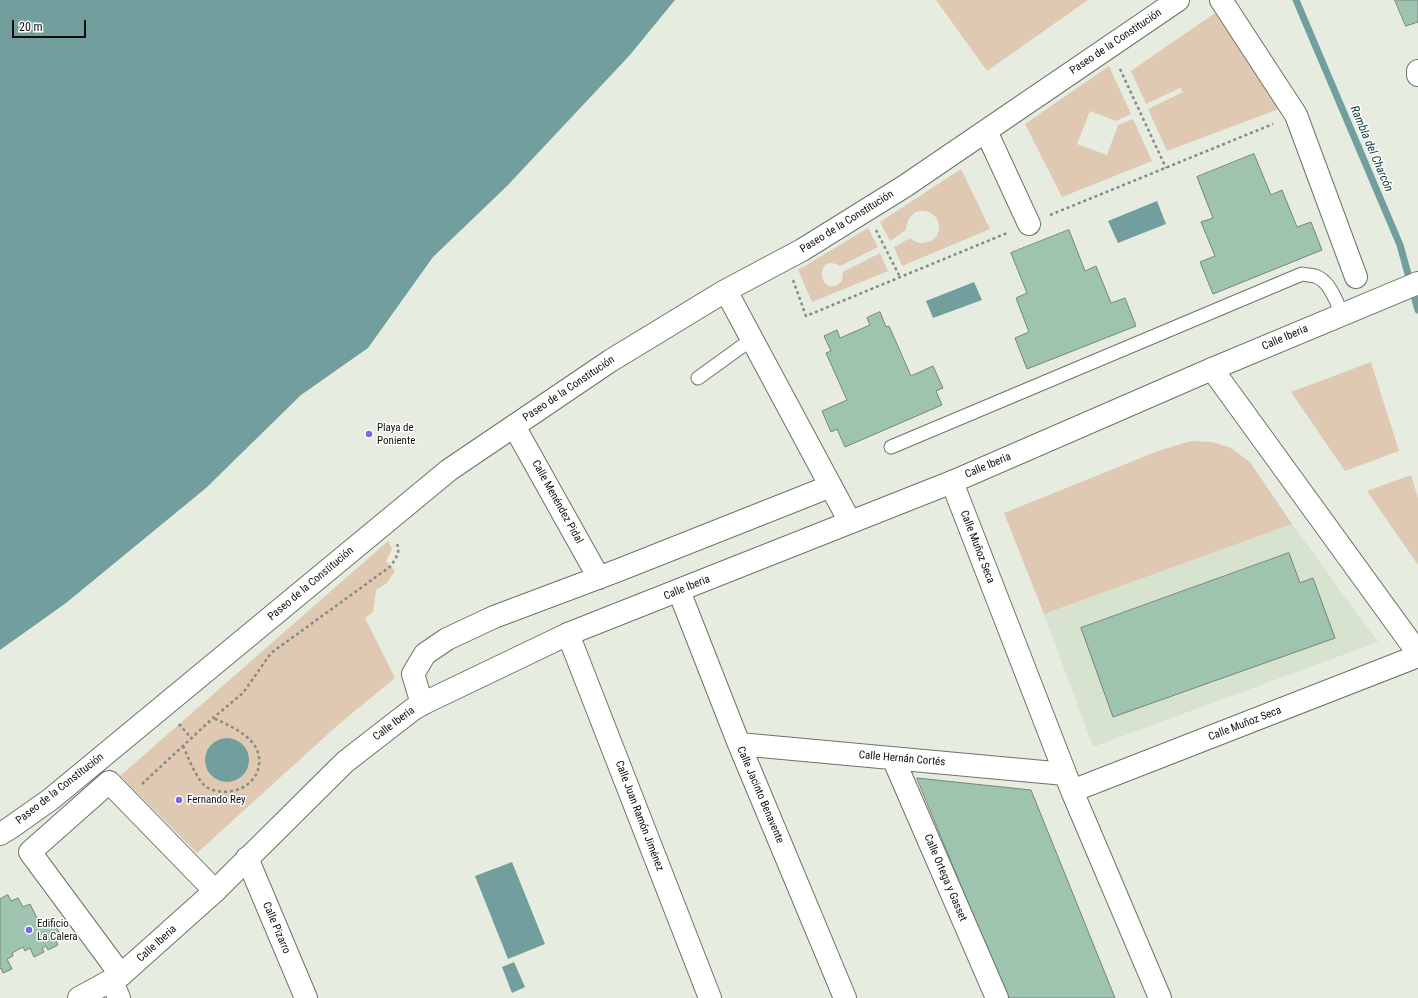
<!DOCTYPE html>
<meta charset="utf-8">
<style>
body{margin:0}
#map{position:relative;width:1418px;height:998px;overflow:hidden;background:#e6ede0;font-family:"Roboto Condensed",sans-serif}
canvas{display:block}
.scale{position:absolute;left:12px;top:20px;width:74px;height:18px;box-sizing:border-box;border:2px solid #0e100c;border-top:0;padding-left:5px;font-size:12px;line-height:14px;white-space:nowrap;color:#0e100c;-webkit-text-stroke:3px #fff;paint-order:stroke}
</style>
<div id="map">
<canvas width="1418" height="998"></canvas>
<div class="scale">20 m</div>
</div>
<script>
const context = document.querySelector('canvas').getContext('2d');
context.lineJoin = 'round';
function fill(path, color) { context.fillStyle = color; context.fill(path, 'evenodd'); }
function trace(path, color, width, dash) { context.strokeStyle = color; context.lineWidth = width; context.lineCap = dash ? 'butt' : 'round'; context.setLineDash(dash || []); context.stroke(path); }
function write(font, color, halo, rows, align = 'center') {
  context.font = font + ' "Roboto Condensed",sans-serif'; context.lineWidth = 3; context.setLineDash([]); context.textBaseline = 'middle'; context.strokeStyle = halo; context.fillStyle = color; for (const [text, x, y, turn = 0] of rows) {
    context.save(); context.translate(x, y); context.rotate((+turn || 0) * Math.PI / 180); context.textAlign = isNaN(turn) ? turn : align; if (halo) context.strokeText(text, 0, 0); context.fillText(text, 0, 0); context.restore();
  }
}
const built = new Path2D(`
 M1292,524L1378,642L1093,747L1044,614Z`);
const green = new Path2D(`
 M936,0H1088L987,71Z
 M1215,13L1279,109L1167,151L1148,109L1183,92L1180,88L1146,104L1131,71Z
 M1109,66L1131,114L1116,121L1090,111L1077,144L1107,155L1118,125L1133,119L1152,161L1062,197L1025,124Z
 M961,169L990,229L902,266L894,247L910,238C915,243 921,244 927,242C932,241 935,239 937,235C949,213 909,196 906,230L890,241L880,222Z
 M868,228L878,247L840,266C812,250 820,303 842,281L843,272L880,253L888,271L812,302L798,270Z
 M1371,362L1399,451L1345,471L1291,392Z
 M1191,441L1212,442L1231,448L1250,462L1292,524L1044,614L1004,513L1158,451Z
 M1411,475L1418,498V565L1367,491Z
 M388,541L392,549L386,561L395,571L387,583L376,590L373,612L365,618L395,678L339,724L197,853L120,776Z`);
const water = new Path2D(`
 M0,0H675L629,56L507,186L433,257L368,348L301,395L206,488L66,603L0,650Z
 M1157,201L1166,224L1118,243L1108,221Z
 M974,282L982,300L933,318L926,301Z
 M205 760a22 22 0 1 1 44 0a22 22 0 1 1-44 0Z
 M512,862L545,944L508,959L475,876Z
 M514,962L525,987L512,993L502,967Z`);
const stream = new Path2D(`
 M1296,0L1400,245L1418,310`);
const building = new Path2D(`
 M1395,0H1418V22L1406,26Z
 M1254,154L1271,195L1282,190L1297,227L1311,222L1322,250L1213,294L1200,262L1215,256L1201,222L1213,218L1197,177Z
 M1069,230L1085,271L1096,266L1111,303L1125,298L1136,326L1027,369L1015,338L1029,332L1016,298L1027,293L1011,253Z
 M880,312L886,327L889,326L911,376L933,366L943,388L936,391L942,405L845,447L837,429L831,432L822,411L847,400L826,353L831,351L824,336L837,330L840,338L870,325L867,318Z
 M1289,553L1300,583L1313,578L1335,638L1113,717L1081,628Z
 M917,778L1031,790L1115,998H1008Z
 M8,895L11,901L18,898L23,907L30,904L40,924L52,918L61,936L55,939L58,945L48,950L46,946L42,948L44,952L34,957L30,948L25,951L23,947L12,953L13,956L7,959L12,969L3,973L1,968L0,969V899Z`);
const path = new Path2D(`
 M1120,69L1166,168
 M1050,215L1273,124
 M876,230L900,277
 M793,280L806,316L1007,233
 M179,724L192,739
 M183,746C188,757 198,783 208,788C233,800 266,782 258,753C254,736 227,724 213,718
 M142,784L213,718L243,693L271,653L391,566C395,559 401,552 397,544`);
const lane = new Path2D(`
 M698,378L752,339
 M891,447L1302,274C1306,275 1311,275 1315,276C1330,281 1336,301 1342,314`);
const street = new Path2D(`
 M1221,0L1296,115L1356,277
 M1418,71V75
 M986,131L1029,224
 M725,291L732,302L850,522
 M1212,369L1418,653
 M514,426L599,578
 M952,482L1072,791L1160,998
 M679,591L739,744L845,998
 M568,634L710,998
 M422,704L413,674L425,654L447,639L494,617L619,570L831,486
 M739,744L1065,774
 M893,758L997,998
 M1072,791L1418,656
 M0,834L10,828L51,799L449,470L610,361L725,291L802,250L905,186L1178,0
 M247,858L306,998
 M121,975L30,852L109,782L215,891
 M112,981L119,998`);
const secondary = new Path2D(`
 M79,998L121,975L215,891L345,762L412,710L422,704L568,634L952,482L1212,369L1418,283`);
const markers = [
 [369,434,4,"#7e65e1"],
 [179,800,4,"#7e65e1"],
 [29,930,4,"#7e65e1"]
];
const streetNames = [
 ["Paseo de la Constitución",1116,42,-34],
 ["Paseo de la Constitución",847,222,-32],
 ["Calle Iberia",1285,338,-23],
 ["Paseo de la Constitución",569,389,-34],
 ["Calle Iberia",988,466,-23],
 ["Calle Menéndez Pidal",557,502,61],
 ["Calle Muñoz Seca",977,547,69],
 ["Paseo de la Constitución",311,584,-40],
 ["Calle Iberia",687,588,-22],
 ["Calle Iberia",394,724,-37],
 ["Calle Muñoz Seca",1245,724,-21],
 ["Calle Hernán Cortés",902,759,5],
 ["Paseo de la Constitución",60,789,-38],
 ["Calle Jacinto Benavente",760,795,67],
 ["Calle Juan Ramón Jiménez",639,816,69],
 ["Calle Ortega y Gasset",945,878,67],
 ["Calle Pizarro",276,928,67],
 ["Calle Iberia",157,944,-42]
];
const poiNames = [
 ["Playa de",377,428],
 ["Poniente",377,441],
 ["Fernando Rey",187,800],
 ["Edificio",37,924],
 ["La Calera",37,937]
];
const waterNames = [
 ["Rambla del Charcón",1371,149,67]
];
fill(built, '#d8e3cf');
fill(green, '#dfc9b3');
fill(water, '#729f9e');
trace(stream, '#729f9e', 7);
fill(building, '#9ec4b0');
trace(building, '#76847d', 1);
trace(lane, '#6d7368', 15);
trace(street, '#6d7368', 24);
trace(secondary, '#6d7368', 24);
trace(path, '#868b82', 2.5, [3, 3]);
trace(lane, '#fff', 13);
trace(street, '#fff', 22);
trace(secondary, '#fff', 22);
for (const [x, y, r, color] of markers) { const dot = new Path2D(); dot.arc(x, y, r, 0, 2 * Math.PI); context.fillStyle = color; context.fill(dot); trace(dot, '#fff', 1.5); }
write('11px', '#0e100c', '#fff', streetNames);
write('11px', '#0e100c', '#fff', poiNames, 'left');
write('italic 12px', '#0a3837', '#fff', waterNames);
</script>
